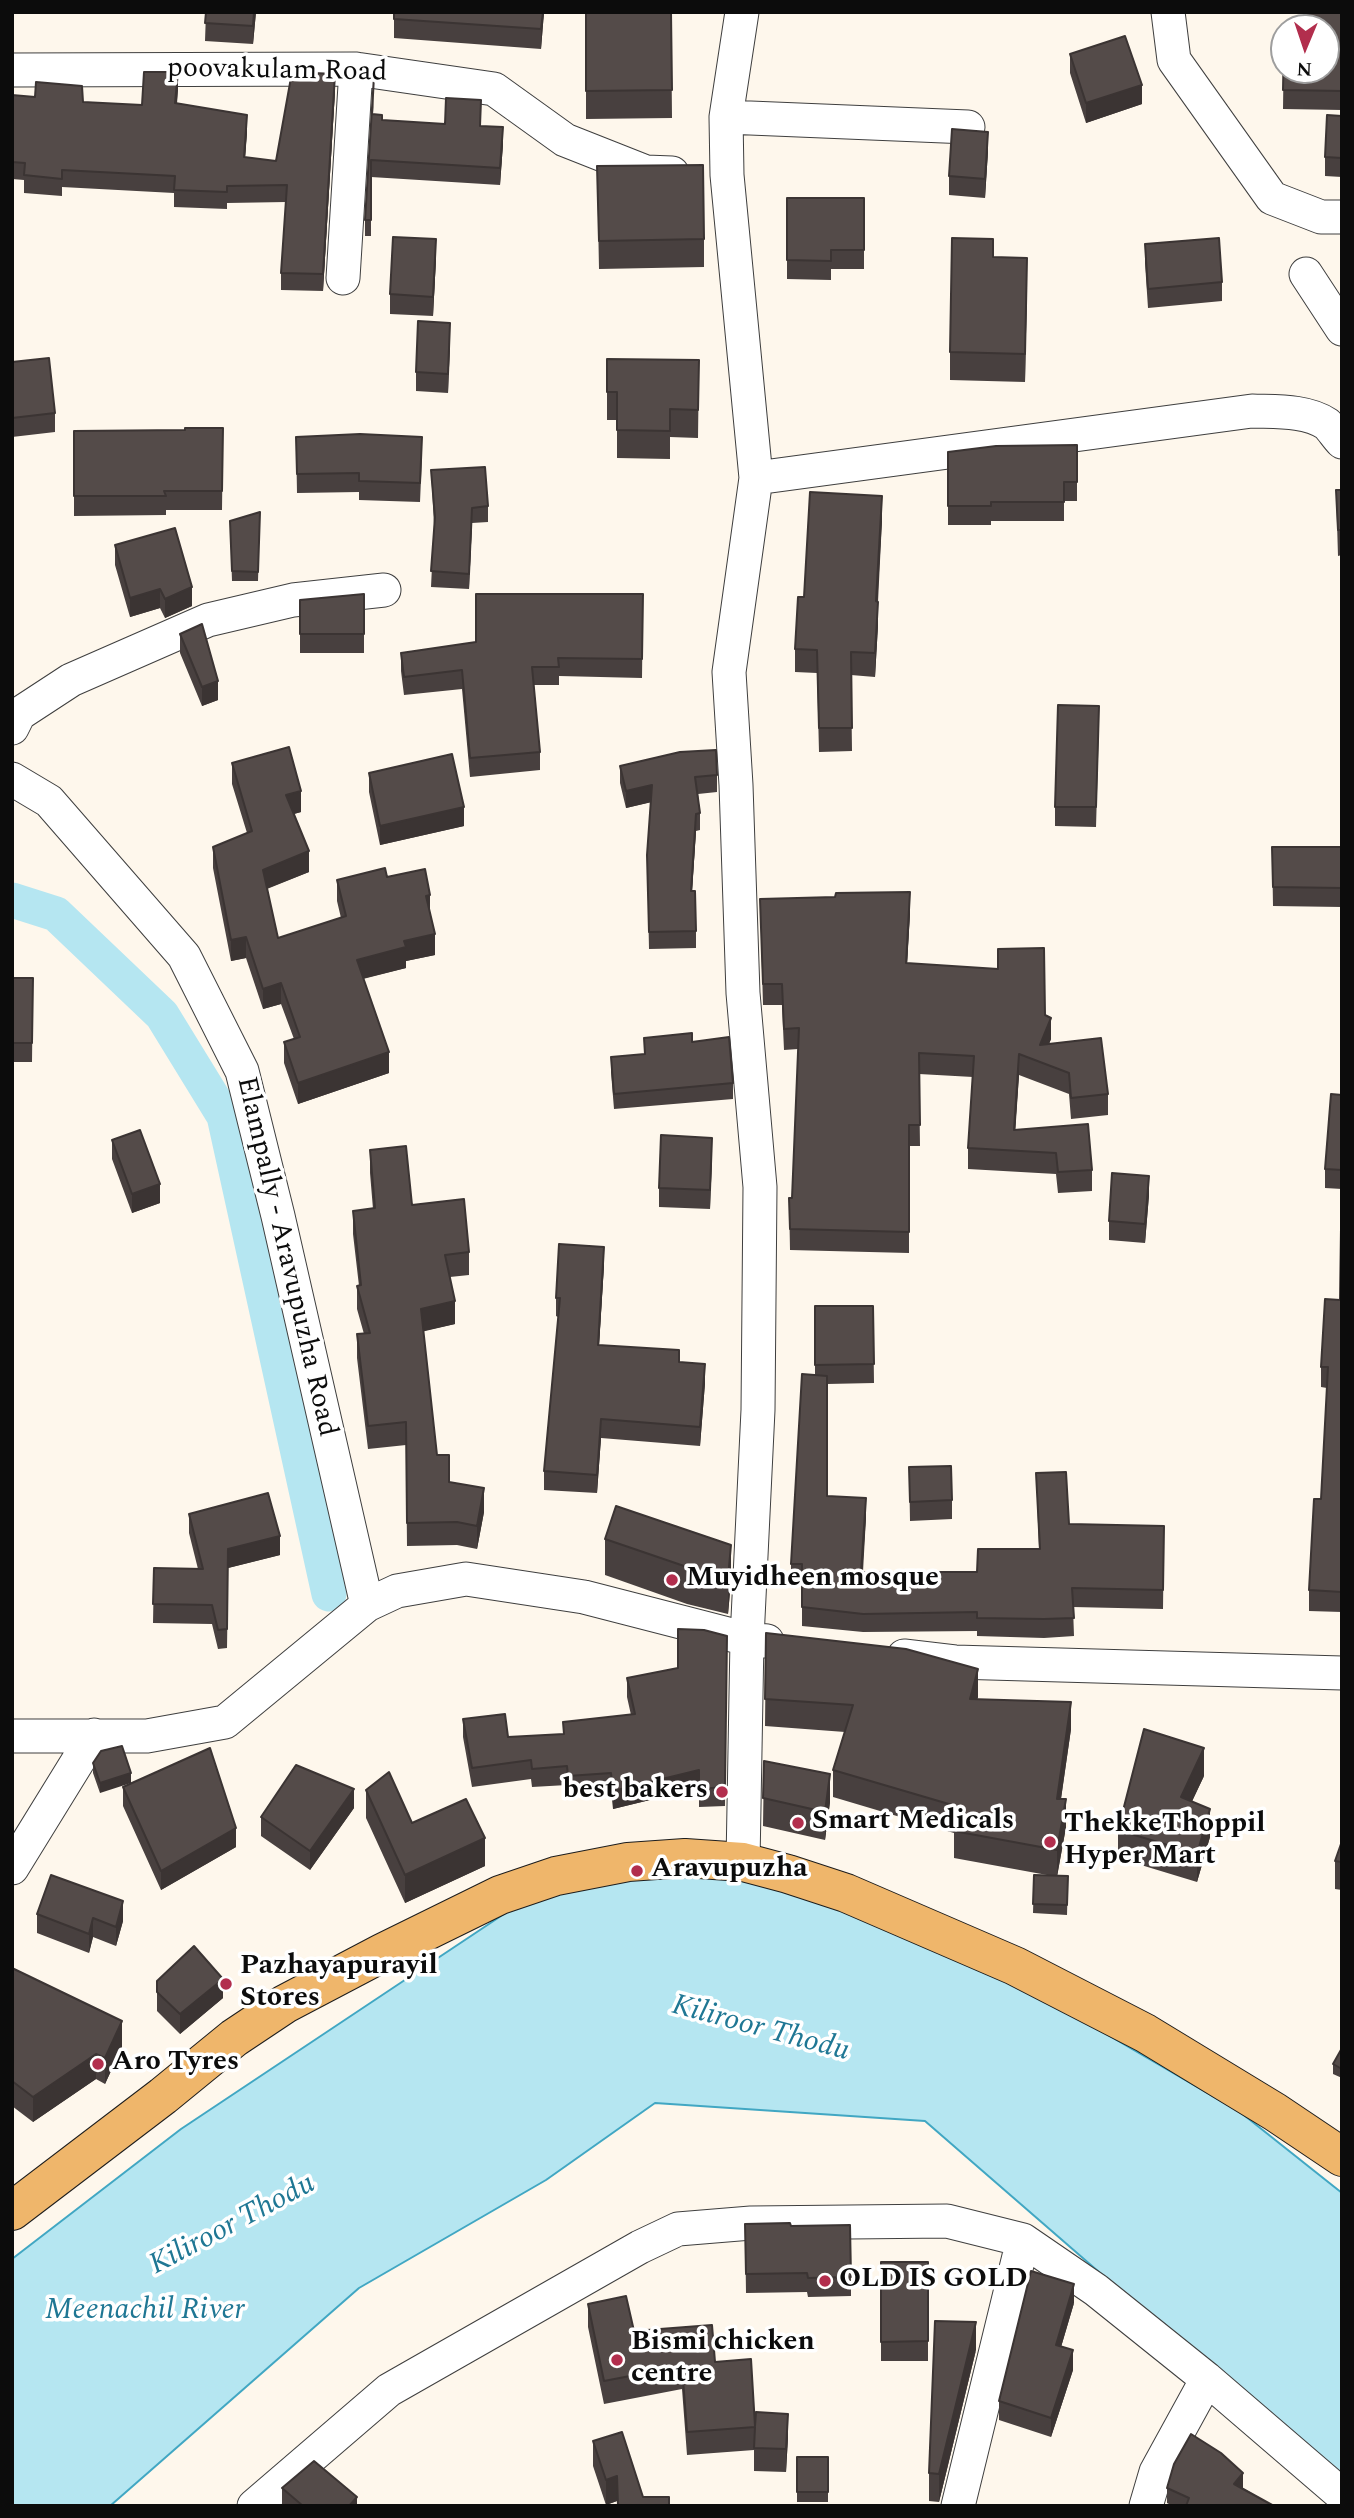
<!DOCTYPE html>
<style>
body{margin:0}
#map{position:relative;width:1354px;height:2518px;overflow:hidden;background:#fef7ec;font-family:Spectral,serif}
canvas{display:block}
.frame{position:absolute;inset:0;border:14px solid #0c0c0c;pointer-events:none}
.north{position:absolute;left:1270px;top:14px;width:70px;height:70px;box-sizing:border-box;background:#fff;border:2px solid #9e9e9e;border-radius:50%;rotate:182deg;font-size:19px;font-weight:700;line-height:28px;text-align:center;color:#0c0c0c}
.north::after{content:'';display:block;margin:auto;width:24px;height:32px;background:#b22e4d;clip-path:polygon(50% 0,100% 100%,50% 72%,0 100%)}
</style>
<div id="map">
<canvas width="1354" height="2518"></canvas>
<div class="frame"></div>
<div class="north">N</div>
</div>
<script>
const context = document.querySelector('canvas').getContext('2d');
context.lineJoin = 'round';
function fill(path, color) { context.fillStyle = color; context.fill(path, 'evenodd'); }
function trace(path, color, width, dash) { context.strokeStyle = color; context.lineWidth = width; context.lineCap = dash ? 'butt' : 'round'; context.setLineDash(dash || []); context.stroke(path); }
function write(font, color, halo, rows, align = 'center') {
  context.font = font + ' Spectral,serif'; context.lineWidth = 7; context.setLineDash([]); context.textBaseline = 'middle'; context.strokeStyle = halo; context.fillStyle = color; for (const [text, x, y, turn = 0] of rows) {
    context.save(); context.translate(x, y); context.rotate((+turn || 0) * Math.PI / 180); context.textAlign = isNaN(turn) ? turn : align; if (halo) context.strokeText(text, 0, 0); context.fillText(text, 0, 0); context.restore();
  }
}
const water = new Path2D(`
 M697,1864L825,1902L1048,2000L1240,2112L1342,2193V2483L925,2121L655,2103L546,2180L359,2288L110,2506H12V2259L181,2129L537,1892Z`);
const canal = new Path2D(`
 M12,900L56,914L162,1015L224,1116L329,1594`);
const minor = new Path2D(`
 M742,12L726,117L727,175L756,478L729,672L736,785L743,993L760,1187L758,1410L747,1639L743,1862
 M1168,12L1174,60L1272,198L1321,217H1342
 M12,70L356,69L494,89L565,140L646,172L672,173
 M726,117L968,127
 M1306,274L1342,329
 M343,278L356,69
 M756,478L1252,411C1276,412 1306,410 1327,424C1332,429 1337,437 1342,442
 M12,728L19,714L71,680L208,620L293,600L384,590
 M12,779L49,801L184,956L242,1071L278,1216L367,1605
 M904,1656L955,1662L1342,1673
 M12,1736H147L225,1722L367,1605L397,1591L466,1579L584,1597L747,1639L767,1641
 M12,1868L94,1735
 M254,2506L389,2390L640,2247L678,2229L751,2223L947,2221L1023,2240L1096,2290L1207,2379L1342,2495
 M958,2506L1023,2240
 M1146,2506L1156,2472L1207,2379`);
const major = new Path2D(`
 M12,2211L163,2096L234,2038L285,2004L382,1953L500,1895L556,1876L628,1862L685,1858L743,1862L788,1874L846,1893L1015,1966L1145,2033L1275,2112L1342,2157`);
const wall = new Path2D(`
 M206,12H256L253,44L205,41Z
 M394,12H544L541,49L394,38Z
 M586,12H671L672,118L586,119Z
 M1342,12V110L1283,109L1284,35L1326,70Z
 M1070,54L1142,104L1086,123L1070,73Z
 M178,89L177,104L247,132L245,157L276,161L335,91L323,291L281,290V273L286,202L227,203V209L174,207V193L62,187V196L24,193V180L12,179V95L83,102L142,105Z
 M374,93L373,114L382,120L480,126L503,144L500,185L371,177V236H365V220Z
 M1342,116V177L1325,176V157Z
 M988,151L985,198L949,195V176Z
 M597,166L704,239V267L599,269Z
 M787,198H864V269H831V280L787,279Z
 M1145,244L1222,282V301L1148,308L1145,263Z
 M993,257L1027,286L1025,382L950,380V352Z
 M436,258L433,316L390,314V294Z
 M450,342L448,393L416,391V372Z
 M607,359L699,360L698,438L670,437V459L617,458V420H607Z
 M12,362L55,413V432L12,437Z
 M223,428L222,510H166V515L74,516V431L185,430Z
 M296,437L422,456L420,502L359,500V492L297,493Z
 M1077,445V501H1064V521H991V525H948V452Z
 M431,470L488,506V522L472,523L469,589L431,587L434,525Z
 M1336,490H1342V555L1338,556Z
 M260,512L258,581H232L230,521Z
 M882,520L878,602V625L875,677L851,675L852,751L819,752L817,673L795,672V649L804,597Z
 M115,545L192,606L165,618L160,608L130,617L115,565Z
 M364,594V653H300V600Z
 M643,594L642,678L559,676V685H534L540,752V770L470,777L462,689L404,695L401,671V653L476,642Z
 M180,634L218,700L202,706L180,653Z
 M1099,725L1096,827L1055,826V807Z
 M232,763L301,812L294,814L309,872L267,889L278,938L341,918L337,901V880L387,877L430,913L435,955L406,961V968L363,979L389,1073L298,1104L284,1063V1042L294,1039L281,1004L263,1009L246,958L231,961L213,868V847L247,833L232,784Z
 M620,766L717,775V792L698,794L700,813V830L696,831L692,891L696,931V948L649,949L647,855L651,802L626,808L620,783Z
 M369,773L464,826L380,845L369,792Z
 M1272,847H1342V907L1273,906Z
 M760,899L910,913L907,963L1045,1015L1051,1039L1049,1044L1108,1094V1115L1071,1119L1069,1094L1019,1075L1015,1130L1092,1170V1191L1058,1193L1056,1174L968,1169V1148L973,1077L919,1074L920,1146H909V1253L790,1250L789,1198H792L798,1049L784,1050L782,1005H763Z
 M12,978H33L32,1062H12Z
 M644,1038L692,1042L733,1083V1099L614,1109L611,1072V1057L644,1054Z
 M1342,1095V1189L1325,1188V1169Z
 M112,1140L160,1203L132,1213L112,1159Z
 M370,1150L412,1205L469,1252V1275L450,1277L455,1324L423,1331L437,1455L449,1482L484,1512L477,1549L457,1545L407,1546L406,1445L368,1449L357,1358V1334H364L357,1309V1286H359L353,1234V1211L373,1209L370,1173Z
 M712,1157L710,1209L659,1207V1188Z
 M1149,1195L1145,1243L1109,1240V1221Z
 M1342,1228V1612L1309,1611V1590L1321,1499L1327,1388L1321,1387V1367L1340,1300Z
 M604,1265L599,1345L679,1362L705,1383L700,1446L601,1438L597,1493L544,1490V1471L558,1317L556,1316V1298Z
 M815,1306H873L874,1383L827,1384V1496L866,1517L863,1572H977L1039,1549L1036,1473L1069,1524L1164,1526L1163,1609L1073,1607L1074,1636L1044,1638L977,1636V1631L863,1632L802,1626V1583L791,1582V1564L815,1375Z
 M909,1467L952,1500V1519L910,1521Z
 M189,1514L280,1555L228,1568L227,1648L218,1649L212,1624L153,1623L154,1568L198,1569L189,1533Z
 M605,1539L731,1545V1581L728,1614L687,1604L605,1575Z
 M766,1633L978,1697L977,1699L1071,1729L1061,1799L1066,1827L1057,1876H1068L1067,1915L1033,1913L1034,1875H1047L954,1858V1833L833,1797V1770L845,1732L765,1726Z
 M727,1636L725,1806L699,1807V1788L613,1809L611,1791L568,1794L567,1785L532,1787L531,1779L472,1787L463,1737V1719L508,1737L563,1734V1722L631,1715L627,1697V1678L678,1668Z
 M122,1746L100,1793L93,1773V1763Z
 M764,1761L830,1802L825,1840L763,1826Z
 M1204,1776L1192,1801L1210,1837L1197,1882L1118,1858V1830Z
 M123,1787L236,1847L161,1890L123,1806Z
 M366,1790L412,1823L485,1866L405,1903L366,1818Z
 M354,1808L310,1870L261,1836V1817Z
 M1342,1841V1890L1335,1889V1861Z
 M37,1914L123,1921L116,1946L93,1937L89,1953L37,1933Z
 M12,1968L122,2047L105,2084L96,2079L33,2122L12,2106Z
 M157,1981L223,1998L180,2034L157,2011Z
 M1342,2048V2078L1333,2074V2064Z
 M745,2224L791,2226L851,2277V2296L808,2297L807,2292L746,2293Z
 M881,2262H928V2361H881Z
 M1074,2303L1061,2347L1073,2370L1051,2437L999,2420V2401Z
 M588,2304L634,2331L715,2362L755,2426L788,2437L786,2472L754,2471V2450L687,2455L682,2389L604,2404L588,2327Z
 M976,2350L939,2502L929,2501V2473Z
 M593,2441L643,2497L617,2501L606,2505L593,2466Z
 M797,2457H828V2502H797Z
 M282,2488L357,2506H282Z
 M1167,2488H1243L1274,2506H1173L1167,2503Z`);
const shadedWall = new Path2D(`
 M254,12H256L253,44V26Z
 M543,12H544L541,49V29Z
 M178,72V89L175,121V103Z
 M335,74V91L323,291V274Z
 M1142,85V104L1086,123V103Z
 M247,115V132L244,174V157Z
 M503,127V144L500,185V168Z
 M988,132V151L985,198V179Z
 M436,239V258L433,316V297Z
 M1027,258V286L1025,382V354Z
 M450,323V342L448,393V374Z
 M882,496V520L876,625V601Z
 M472,508V523L469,589V574Z
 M192,587V606L165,618V599Z
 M160,589V608L130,617V598Z
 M878,602V625L875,677V653Z
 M218,681V700L202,706V687Z
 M652,785V802L626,808V791Z
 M301,791V812L286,816V795Z
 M464,807V826L380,845V826Z
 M696,814V831L691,908V891Z
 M309,851V872L263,890V870Z
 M910,892V913L906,984V963Z
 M430,895V916L426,896Z
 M435,934V955L406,961V968L357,980V960L404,941Z
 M246,937V958L231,961V940Z
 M281,983V1004L263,1009V989Z
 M1051,1018V1039L1041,1063L1040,1045Z
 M389,1052V1073L298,1104V1083Z
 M1019,1054V1075L1014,1151V1130Z
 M712,1138V1157L710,1209V1190Z
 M1149,1176V1195L1145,1243V1224Z
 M160,1184V1203L132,1213V1194Z
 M604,1247V1265L598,1363V1345Z
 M455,1301V1324L421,1332V1309Z
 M705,1364V1383L700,1446V1427Z
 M601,1419V1438L597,1493V1475Z
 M484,1488V1512L477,1549V1526Z
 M866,1498V1517L861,1590V1572Z
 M280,1536V1555L228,1568L227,1648L228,1549Z
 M731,1545V1581L728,1614V1578Z
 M978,1669V1697L970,1726V1699Z
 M1071,1702V1729L1057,1826V1799Z
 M1204,1748V1776L1181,1825V1797Z
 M699,1770V1788L613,1809V1791Z
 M131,1773V1783L100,1793V1783Z
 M830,1774V1802L825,1840V1812Z
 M354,1789V1808L310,1870V1851Z
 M1066,1799V1827L1057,1877V1850Z
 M1210,1809V1837L1197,1882V1854Z
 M236,1828V1847L161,1890V1871Z
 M485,1838V1866L405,1903V1875Z
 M123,1901V1921L116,1946V1927Z
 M93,1918V1937L89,1953V1934Z
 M223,1979V1998L180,2034V2014Z
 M122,2021V2047L105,2084V2058Z
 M96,2054V2079L33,2122V2097Z
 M1074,2284V2303L1056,2364V2345Z
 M976,2322V2350L939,2502V2474Z
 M1073,2350V2370L1051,2437V2418Z
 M788,2414V2437L786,2472V2449Z
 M1243,2473V2488L1234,2499V2484Z
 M617,2476V2501L606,2505V2480Z
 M357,2497V2506H349Z`);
const building = new Path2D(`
 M206,12H254L253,26L205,23Z
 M394,12H543L541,29L394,19Z
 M586,12H671L672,90L586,91Z
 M1305,12H1342V91L1283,90L1284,35V70H1326V28H1303Z
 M1125,36L1142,85L1086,103L1070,54Z
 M144,72H178L175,103L247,115L244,157L276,161L292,72L335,74L323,274L281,273L287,185L227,186V192L174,190L175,176L62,170V179L24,175L25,163L12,162V95L35,97L36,82L82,86L83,102L142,105Z
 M374,76L372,114L382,115V120L445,124L446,98L481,100L480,126L503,127L500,168L371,160V220H365Z
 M1327,115L1342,116V158L1325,157Z
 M952,129L988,132L985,179L949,176Z
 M703,165L704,239L599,241L597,166Z
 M787,198H864V250H831V261L787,260Z
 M393,237L436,239L433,297L390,294Z
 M952,238L993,239V257L1027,258L1025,354L950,352Z
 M1219,238L1222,282L1148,289L1145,244Z
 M418,321L450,323L448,374L416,372Z
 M49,358L55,413L12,418V362Z
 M607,359L699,360L698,410L670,409V431L617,430V392H607Z
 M185,428H223L222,491H164L166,496H74V431L185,430Z
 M360,434L422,437L420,483L359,481V473L297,474L296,437Z
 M1077,445V482H1064V502H991V506H948V452L996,446Z
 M485,467L488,506L472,508L469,574L431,571L435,517L431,470Z
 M1336,490H1342V530H1338Z
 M810,492L882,496L876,601L878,602L875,653L851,652L852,728H819L817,650L795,649L798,597H804Z
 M260,512L258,572L232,571L230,521Z
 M175,528L192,587L165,599L160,589L130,598L115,545Z
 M364,594V634H300V600Z
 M476,594H643L642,659L558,658L559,667H532L540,752L470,758L462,670L404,677L401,653L476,642Z
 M202,624L218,681L202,687L180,634Z
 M1058,705L1099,706L1096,807H1055Z
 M289,747L301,791L286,795L309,851L263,870L278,938L346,916L337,880L385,868L387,877L425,869L430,895L426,896L435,934L404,941L406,947L357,960L389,1052L298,1083L284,1042L300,1037L281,983L263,989L246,937L231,940L213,847L252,831L232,763Z
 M716,750L717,775L695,777L700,813L696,814L691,891H695L696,931L649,932L647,855L652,785L626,791L620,766L680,752Z
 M452,754L464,807L380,826L369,773Z
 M1272,847H1342V888L1273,887Z
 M910,892L906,963L998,969V949L1044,948L1045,1015L1051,1018L1040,1045L1101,1038L1108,1094L1071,1098L1069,1073L1019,1054L1014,1130L1088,1124L1092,1170L1058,1172L1056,1153L968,1148L974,1056L919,1053L920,1125H909V1232L790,1229L789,1198H792L799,1028L784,1029L782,984H763L760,899L835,897L836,893Z
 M12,978H33L32,1043H12Z
 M692,1033V1042L729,1037L733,1083L614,1094L611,1057L645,1054L644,1038Z
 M1331,1094L1342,1095V1170L1325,1169Z
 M140,1130L160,1184L132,1194L112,1140Z
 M661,1135L712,1138L710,1190L659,1188Z
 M406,1146L412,1205L464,1199L469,1252L445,1255L455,1301L421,1309L437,1455H449V1482L484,1488L477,1526L457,1522L407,1523L406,1422L368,1426L357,1334L370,1333L357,1286L361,1285L353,1211L375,1208L370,1150Z
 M1112,1173L1149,1176L1145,1224L1109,1221Z
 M1341,1228H1342V1592L1309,1590L1314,1499H1321L1328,1367H1321L1325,1299L1340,1300Z
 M559,1244L604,1247L598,1345L679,1350V1362L705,1364L700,1427L601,1419L597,1475L544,1471L560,1298H556Z
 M815,1306H873L874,1364L815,1365Z
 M802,1374L827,1376V1496L866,1498L861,1572H977L978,1549H1040L1036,1473L1066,1472L1069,1524L1164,1526L1163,1590L1072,1588L1074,1618L1044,1619L977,1618V1612L863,1614L802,1607V1564H791Z
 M951,1466L952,1500L910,1502L909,1467Z
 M268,1493L280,1536L228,1549L227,1629L218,1630L212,1605L153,1604L154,1568L203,1569L189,1514Z
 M616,1506L731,1545L728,1578L687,1567L605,1539Z
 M678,1629L704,1630L727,1636L725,1787L699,1789V1770L613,1791L611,1773L568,1776L567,1766L532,1769L531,1760L472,1768L463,1719L505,1714L508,1737L564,1734L563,1722L635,1714L627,1678L678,1668Z
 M766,1633L906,1649L978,1669L970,1699L1071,1702L1057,1799H1066L1057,1850L954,1831L959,1807L833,1770L853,1705L765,1699Z
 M1144,1729L1204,1748L1181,1797L1210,1809L1197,1854L1118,1830Z
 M122,1746L131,1773L100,1783L93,1763L101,1751Z
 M210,1748L236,1828L161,1871L123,1787Z
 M764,1761L830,1774L825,1812L763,1798Z
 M296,1765L354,1789L310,1851L261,1817Z
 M389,1772L412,1823L466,1799L485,1838L405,1875L366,1790Z
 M1342,1841V1862L1335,1861Z
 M51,1875L123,1901L116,1927L93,1918L89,1934L37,1914Z
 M1034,1875L1068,1876L1067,1905L1033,1904Z
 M194,1946L223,1979L180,2014L157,1992V1981Z
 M12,1968L122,2021L105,2058L96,2054L33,2097L12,2081Z
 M1342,2048V2069L1333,2064Z
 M790,2223L791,2226L850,2225L851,2277L808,2278L807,2273L746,2274L745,2224Z
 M881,2262H928V2341L881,2342Z
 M1031,2271L1074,2284L1056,2345L1073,2350L1051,2418L999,2401Z
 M626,2296L634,2331L712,2325L715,2362L751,2359L755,2426L756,2412L788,2414L786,2449L754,2448L755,2427L687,2432L682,2366L604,2381L588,2304Z
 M935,2321L976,2322L939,2474L929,2473Z
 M622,2432L643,2497H669V2506H618L617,2476L606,2480L593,2441Z
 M1191,2434L1221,2453L1243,2473L1234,2484L1274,2506H1186L1189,2498L1167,2488L1174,2464Z
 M797,2457H828V2492H797Z
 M314,2461L357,2497L349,2506H303L282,2488Z`);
const markers = [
 [672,1580,7,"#b22e4d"],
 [722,1792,7,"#b22e4d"],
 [798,1823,7,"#b22e4d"],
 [1050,1842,7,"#b22e4d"],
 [637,1871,7,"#b22e4d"],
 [226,1984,7,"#b22e4d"],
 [98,2064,7,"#b22e4d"],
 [825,2281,7,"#b22e4d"],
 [617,2360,7,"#b22e4d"]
];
const streetNames = [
 ["poovakulam Road",277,72,1],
 ["Elampally - Aravupuzha Road",285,1257,77]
];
const poiNames = [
 ["Muyidheen mosque",686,1580],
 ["best bakers",708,1792,"right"],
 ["Smart Medicals",812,1823],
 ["ThekkeThoppil",1064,1826],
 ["Hyper Mart",1064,1858],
 ["Aravupuzha",651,1871],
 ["Pazhayapurayil",240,1968],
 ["Stores",240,2000],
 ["Aro Tyres",112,2064],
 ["OLD IS GOLD",839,2281],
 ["Bismi chicken",631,2344],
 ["centre",631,2376]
];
const waterNames = [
 ["Kiliroor Thodu",760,2030,15],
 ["Kiliroor Thodu",233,2226,-28],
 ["Meenachil River",145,2312]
];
fill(water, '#b5e6f1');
trace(water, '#41a7c3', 2);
trace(canal, '#b5e6f1', 35);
trace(minor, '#3f3f3f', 35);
trace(major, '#1d1d1d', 40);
trace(minor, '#fff', 33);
trace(major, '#efb66b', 38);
fill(wall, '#48403f');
fill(shadedWall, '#3b3433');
fill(building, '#544b49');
trace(building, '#3b3433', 2);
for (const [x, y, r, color] of markers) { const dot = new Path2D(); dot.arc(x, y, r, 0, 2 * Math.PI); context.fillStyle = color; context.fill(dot); trace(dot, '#fff', 2.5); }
write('28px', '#0c0c0c', '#fff', streetNames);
write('bold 28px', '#0c0c0c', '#fff', poiNames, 'left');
write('italic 30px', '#1f7794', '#fff', waterNames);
</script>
